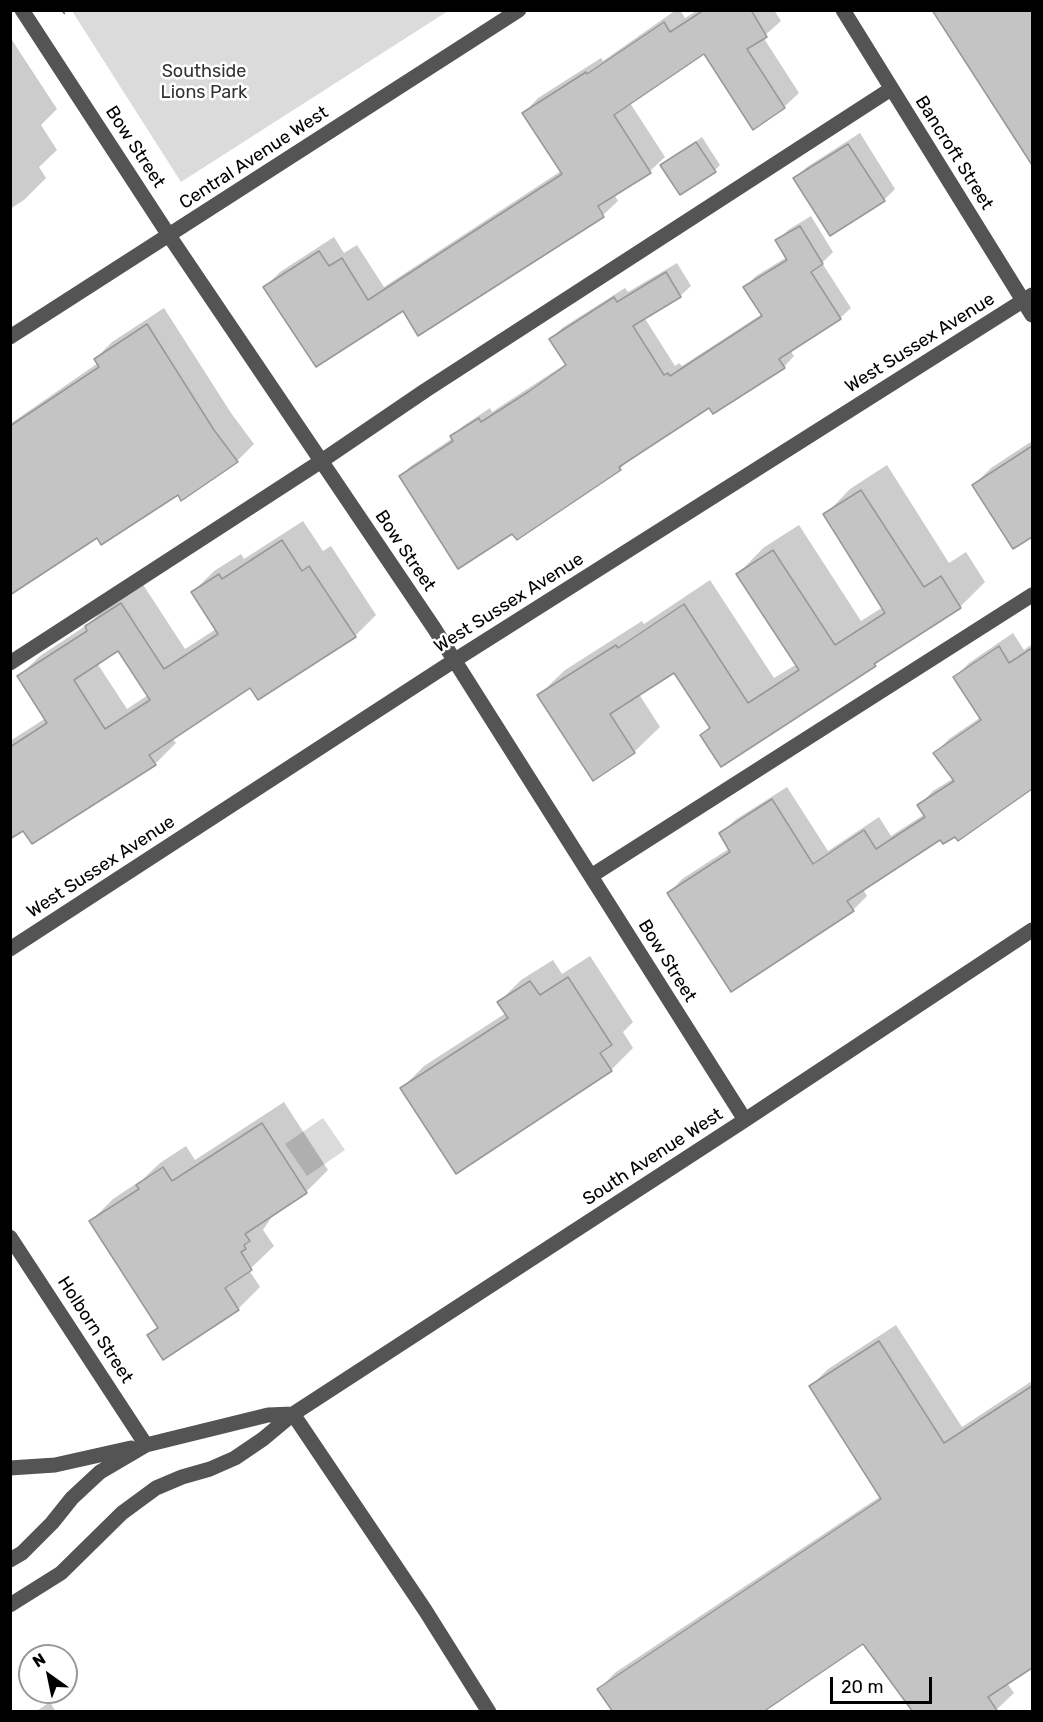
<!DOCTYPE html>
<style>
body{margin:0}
#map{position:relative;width:1043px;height:1722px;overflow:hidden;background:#fff;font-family:Rubik,sans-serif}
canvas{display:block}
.frame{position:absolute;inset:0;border:12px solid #000;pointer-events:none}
.north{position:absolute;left:18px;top:1644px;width:60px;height:60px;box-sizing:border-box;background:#fff;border:2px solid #999;border-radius:50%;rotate:327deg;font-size:16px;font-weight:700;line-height:24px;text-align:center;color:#000}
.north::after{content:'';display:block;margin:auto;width:21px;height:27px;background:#000;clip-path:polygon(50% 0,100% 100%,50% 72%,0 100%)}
.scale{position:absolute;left:830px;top:1677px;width:102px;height:27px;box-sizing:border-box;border:3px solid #000;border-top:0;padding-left:8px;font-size:18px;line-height:21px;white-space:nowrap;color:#000;-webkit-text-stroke:4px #fff;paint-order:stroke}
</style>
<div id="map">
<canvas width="1043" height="1722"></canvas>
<div class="frame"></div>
<div class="north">N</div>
<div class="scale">20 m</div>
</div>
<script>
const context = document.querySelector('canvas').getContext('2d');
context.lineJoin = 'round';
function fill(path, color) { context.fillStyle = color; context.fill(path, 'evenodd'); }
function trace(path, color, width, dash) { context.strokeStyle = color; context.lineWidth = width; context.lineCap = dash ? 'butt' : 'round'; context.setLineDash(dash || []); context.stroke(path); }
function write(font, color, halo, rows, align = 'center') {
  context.font = font + ' Rubik,sans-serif'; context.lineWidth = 5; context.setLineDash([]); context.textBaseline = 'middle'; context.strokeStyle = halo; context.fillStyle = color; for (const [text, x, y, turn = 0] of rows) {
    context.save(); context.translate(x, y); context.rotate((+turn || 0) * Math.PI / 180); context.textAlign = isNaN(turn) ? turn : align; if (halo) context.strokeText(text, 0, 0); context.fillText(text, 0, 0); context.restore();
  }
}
const green = new Path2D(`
 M72,11H448L181,182Z
 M323,1118L345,1150L307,1176L285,1144Z`);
const shadow = new Path2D(`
 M676,10H680L685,18L698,10H774L781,21L763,37L799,93L784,107L704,52L630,103L665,157L650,171L614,194L618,201L603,215L418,334L404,308L265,287L280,272L334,237L344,253L357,245L384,287L561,171L524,113L538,98L601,58L603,61Z
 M933,10H1032V163Z
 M10,37L57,109L41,125L57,150L39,167L46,178L24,200L10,209Z
 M860,133L895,189L884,200L795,178L807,167Z
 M702,137L720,165L715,170L662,165Z
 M811,216L833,252L822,263L851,308L840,318L790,350L794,356L784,367L709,406L630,458L620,469L400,476L411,466L453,438L452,437L463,426L490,408L492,412L567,363L551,339L562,328L625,288L628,292L677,263L691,286L680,296L644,317L675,366L679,363L682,366L762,314L745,287L756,276L787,257L777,241L788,230Z
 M164,308L231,413L254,444L237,461L178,493L10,534V424L98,363L95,359L112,342Z
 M1032,441V535L1014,547L974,485L991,468Z
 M887,465L949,563L966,552L985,582L960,607L885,655L875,665L702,735L710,726L674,671L639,694L660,727L634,752L539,695L565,670L642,621L644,624L710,580L774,678L797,664L738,574L763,548L799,525L861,621L883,607L825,515L850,489Z
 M303,521L323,551L331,546L376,615L355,636L258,698L251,686L172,738L176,743L155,764L24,829L10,837V741L46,718L19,676L40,656L90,623L107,606L142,583L185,649L216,629L193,592L214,571L241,554L244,559ZM119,649L148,695L127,709L97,663Z
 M1013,633L1024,650L1032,644V787L958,838L955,835L940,838L863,889L867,896L853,910L669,893L682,879L730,848L721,834L735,820L787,787L828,851L879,817L891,836L925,814L919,805L933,791L954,778L935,753L949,739L981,717L955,677L969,663Z
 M590,956L633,1022L623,1032L633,1048L611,1070L402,1088L424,1066L506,1013L499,1002L521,980L553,960L562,974Z
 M284,1102L328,1170L306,1192L270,1216L271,1218L263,1230L274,1246L249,1270L260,1287L238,1309L149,1335L158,1326L91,1221L113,1199L143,1179L160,1163L186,1146L195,1160Z
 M896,1325L962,1427L1032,1381V1666L1007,1683L1014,1693L994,1712L864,1642L599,1689L616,1672L881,1496L811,1386L828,1369Z
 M50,1702L56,1712H35Z`);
const building = new Path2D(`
 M704,10H751L767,37L747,49L785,108L753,130L704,54L614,115L651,173L598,206L604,217L418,336L403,311L316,367L263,287L319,251L329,266L342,258L368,300L562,174L522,113L586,72L587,74L664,22L670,32Z
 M932,10H1032V165Z
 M696,142L716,172L680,195L660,165Z
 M848,144L885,201L830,236L793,178Z
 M800,226L823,264L811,272L841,319L779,359L785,368L713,414L709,408L619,467L621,470L517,540L512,534L458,569L399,476L453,441L450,436L479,418L481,422L528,392L566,365L549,339L614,297L617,302L666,272L681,297L633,326L664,375L668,373L670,376L762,316L743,287L787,260L775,240Z
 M147,324L214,430L238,462L181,501L178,495L101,545L97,538L10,595V426L99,367L94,359Z
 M1032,446V537L1013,549L972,485Z
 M861,490L924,587L941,576L961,608L874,664L876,666L721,767L700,735L710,728L674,673L610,714L635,753L593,781L537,695L616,645L618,648L684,604L748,703L799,670L736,574L773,550L835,645L885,613L823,514Z
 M282,540L302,571L309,566L356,637L258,700L250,688L149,755L156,765L32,844L23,831L10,839V747L47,723L17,676L87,631L85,626L121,603L164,669L218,634L191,592L219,574L222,579ZM118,651L150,700L105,729L74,680Z
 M999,646L1009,663L1032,648V789L958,841L955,837L943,844L940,840L847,901L854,911L731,992L667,893L730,852L719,833L772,799L813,864L864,830L876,849L925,817L917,805L954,781L933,753L981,720L953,677Z
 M568,977L612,1045L600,1053L612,1071L456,1174L400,1088L508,1018L497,1002L530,981L540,995Z
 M262,1123L307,1193L245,1234L250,1241L244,1245L246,1249L241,1252L252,1270L225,1288L239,1310L163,1360L147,1335L158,1328L89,1221L139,1189L136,1185L163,1167L172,1181Z
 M879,1341L944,1443L1032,1386V1668L988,1697L998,1712H913L863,1644L763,1712H613L597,1689L881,1499L809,1386Z`);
const path = new Path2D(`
 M63,13L66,10`);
const minor = new Path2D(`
 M22,10L170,237L434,628L745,1120
 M843,10L1032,315
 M10,337L519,10
 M10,663L320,462L426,390L891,89
 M591,876L1032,595
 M10,949L455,660L1032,295
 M10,1237L146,1445
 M293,1414L425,1610L489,1712
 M10,1468L55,1465L131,1448
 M10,1560L22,1553L52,1523L72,1498L100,1472L146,1445L268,1415L293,1414
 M10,1605L61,1573L122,1513L156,1488L182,1477L210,1469L235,1458L263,1439L293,1414L745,1120L1032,930`);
const parkNames = [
 ["Southside",204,72],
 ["Lions Park",204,93]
];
const streetNames = [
 ["Bow Street",135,147,57],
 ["Bancroft Street",954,153,58],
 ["Central Avenue West",254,158,-33],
 ["West Sussex Avenue",920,343,-32],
 ["Bow Street",405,551,56],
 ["West Sussex Avenue",509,603,-32],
 ["West Sussex Avenue",101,867,-33],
 ["Bow Street",667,961,58],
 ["South Avenue West",653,1157,-33],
 ["Holborn Street",95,1330,57]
];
fill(green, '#dbdbdb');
fill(shadow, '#0003');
fill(building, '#c4c4c4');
trace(building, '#989898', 1.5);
trace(path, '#767676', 4, [1.5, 3]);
trace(minor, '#545454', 15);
write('18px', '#323232', '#fff', parkNames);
write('18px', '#000', '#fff', streetNames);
</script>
